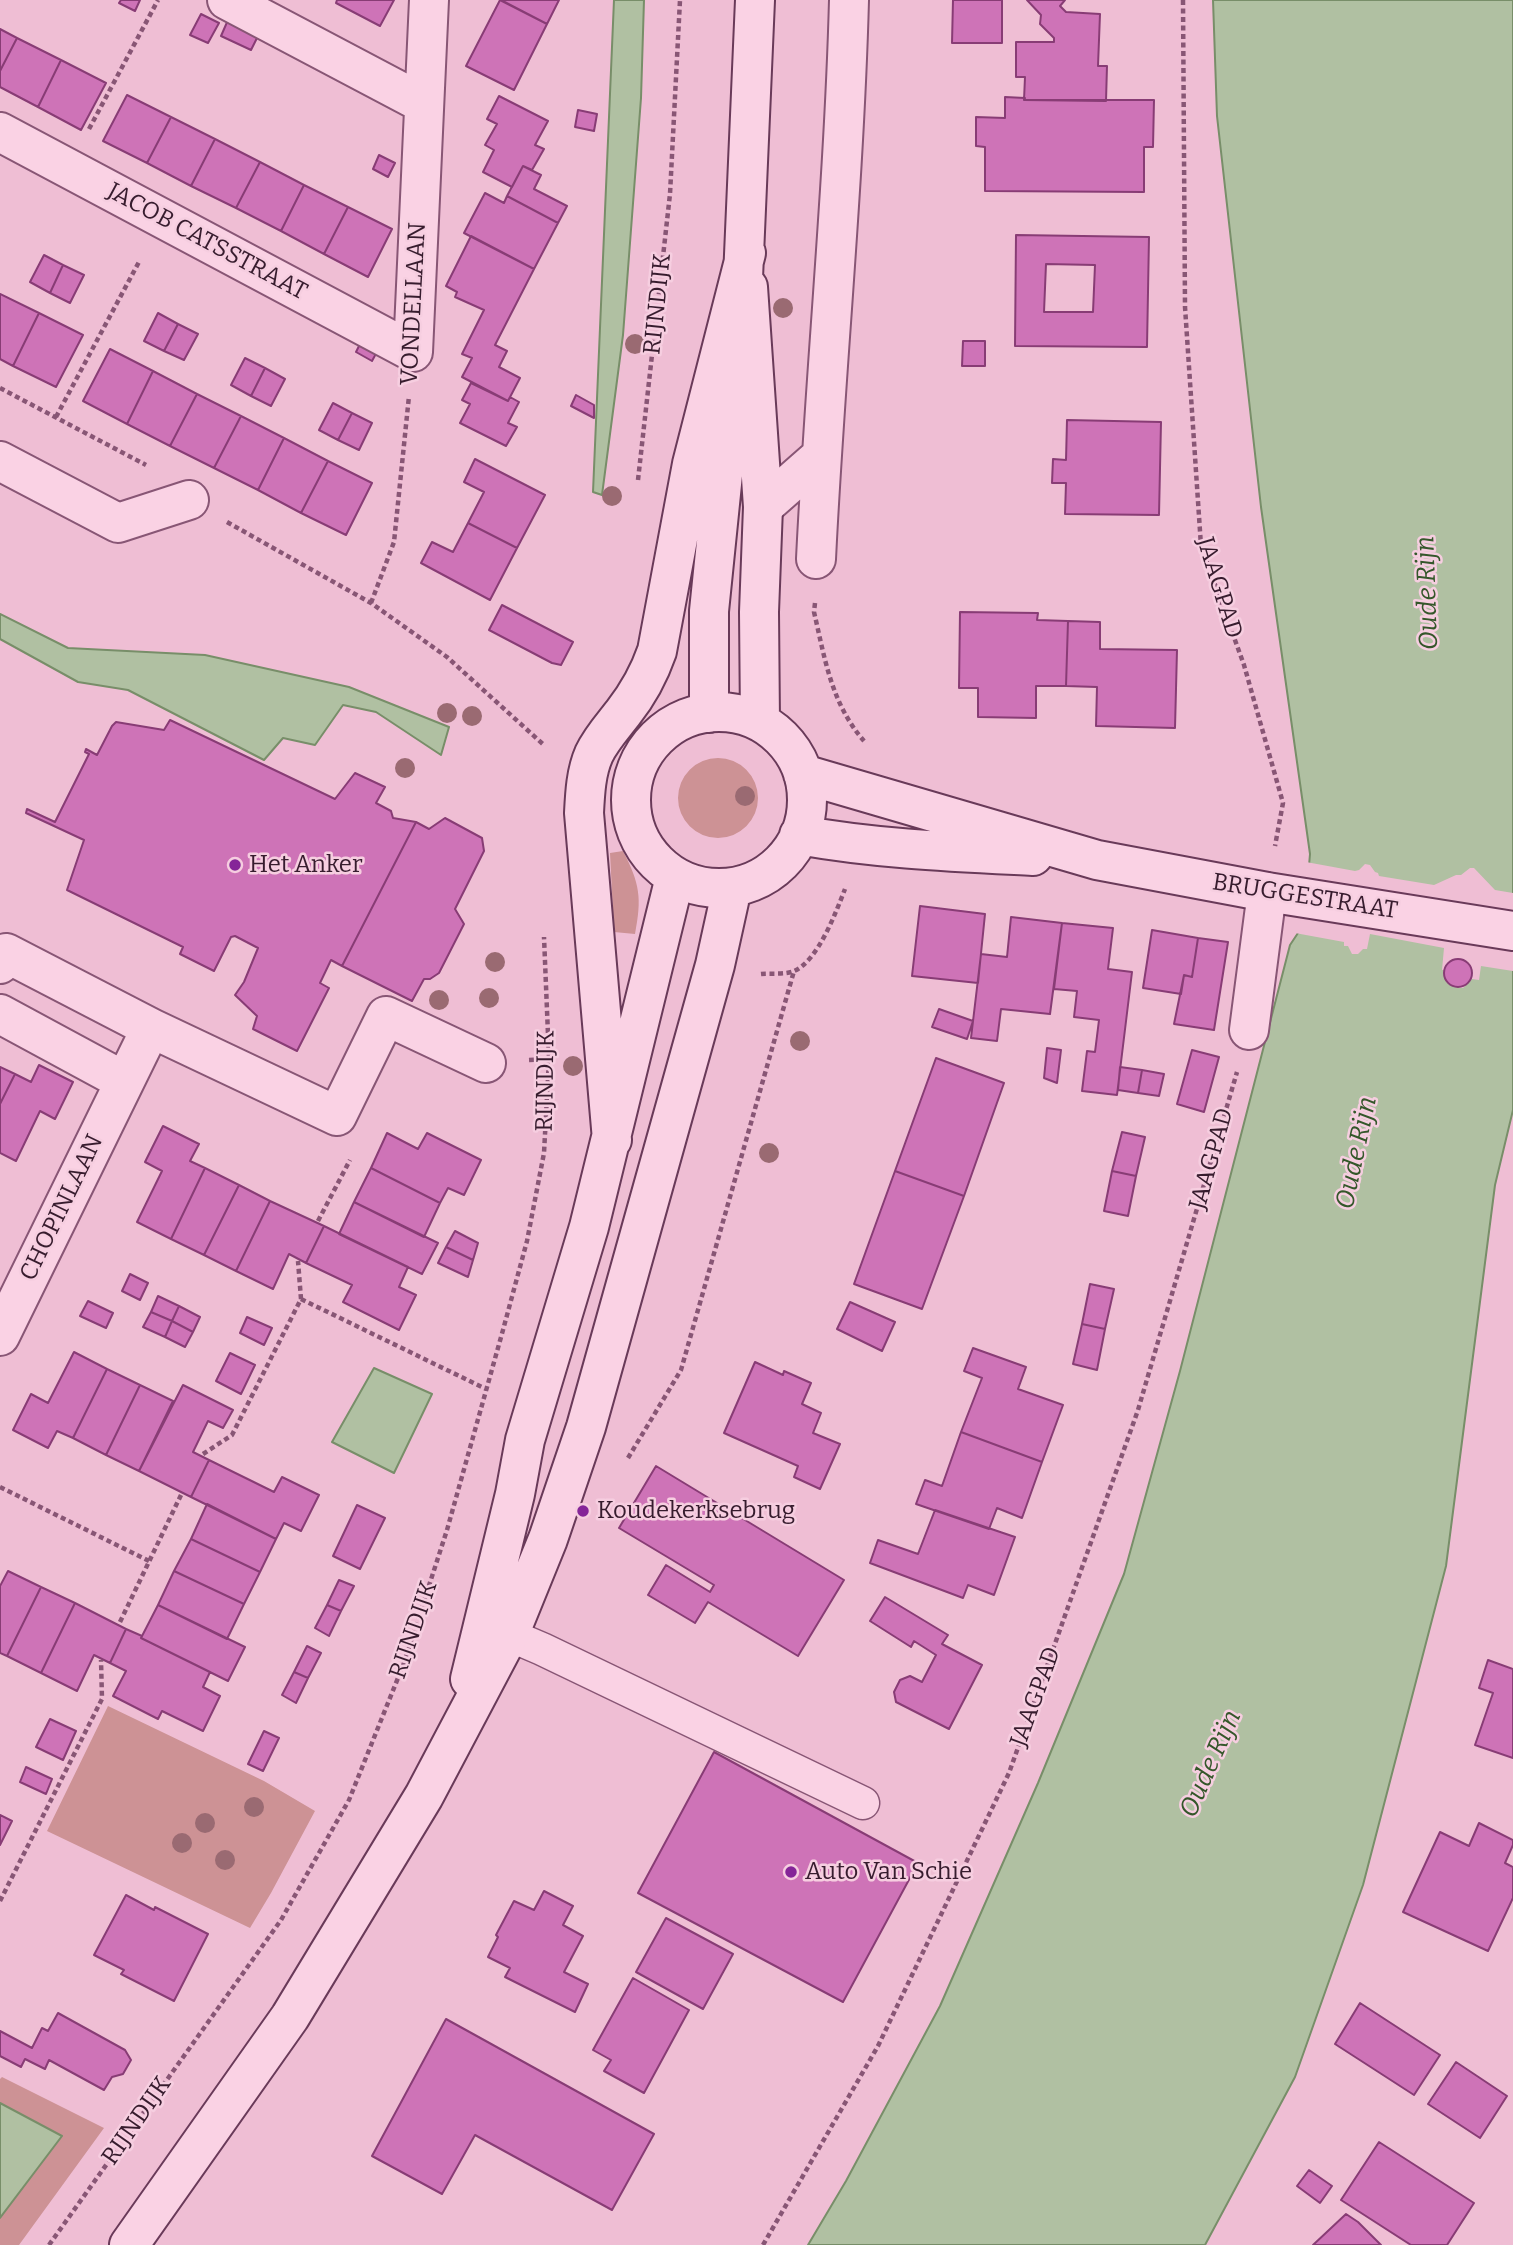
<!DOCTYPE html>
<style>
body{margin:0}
canvas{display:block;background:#efbed4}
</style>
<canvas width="1513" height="2245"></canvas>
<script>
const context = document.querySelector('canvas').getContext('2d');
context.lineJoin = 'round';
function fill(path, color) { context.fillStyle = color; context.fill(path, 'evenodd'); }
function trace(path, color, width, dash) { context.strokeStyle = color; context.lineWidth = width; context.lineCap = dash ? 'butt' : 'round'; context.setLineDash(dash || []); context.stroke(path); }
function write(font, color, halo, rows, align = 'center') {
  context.font = font + ' Bitter,serif'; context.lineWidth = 5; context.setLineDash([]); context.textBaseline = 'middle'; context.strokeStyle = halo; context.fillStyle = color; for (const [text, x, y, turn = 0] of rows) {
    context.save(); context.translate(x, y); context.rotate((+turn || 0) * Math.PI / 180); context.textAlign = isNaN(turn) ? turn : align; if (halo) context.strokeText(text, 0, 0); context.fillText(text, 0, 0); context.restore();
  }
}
const green = new Path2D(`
 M678 798a40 40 0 1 1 80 0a40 40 0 1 1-80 0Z
 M623,851C640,884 642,898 635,934L614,932L610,853Z
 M108,1706L264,1781L315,1811L271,1893L250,1928L47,1831Z
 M2,2077L104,2128L19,2245H0V2218L62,2136L0,2103V2079Z`);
const water = new Path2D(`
 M614,0H644L641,98L623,335L602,495L593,492Z
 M1213,0H1513V1110L1495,1185L1446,1566L1363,1885L1295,2077L1205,2245H808L846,2181L940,2006L1038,1783L1124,1574L1180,1371L1290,945L1304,924L1310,854L1261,507L1217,116Z
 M0,614L68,648L205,655L349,687L449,727L441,755L376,712L343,705L315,745L283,738L264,760L128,690L78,682L0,639Z
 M374,1368L432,1394L394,1473L332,1442Z
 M0,2103L62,2136L0,2218Z`);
const pier = new Path2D(`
 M1306,862L1355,871L1359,870L1365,864L1370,865L1375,872L1378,873L1379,876L1434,885L1456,875H1461L1470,868H1474L1495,890L1513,893V971L1481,966L1479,980L1472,979L1463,988L1452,986L1444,977L1446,970H1442L1444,948L1370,934L1367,949H1363L1358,954H1352L1348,946H1344V942L1295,933L1300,923Z`);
const building = new Path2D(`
 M121,0H140L135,11L119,3Z
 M337,0H394L380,26L336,3Z
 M500,0L547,24L514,90L466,66Z
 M501,0H559L547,24Z
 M953,0H1002V43H952Z
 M1065,0L1060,6L1066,12L1100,14L1098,66H1107L1106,101L1024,100L1025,77H1016V42H1054V38L1040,24L1041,15L1027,0Z
 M201,14L219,23L208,43L190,35Z
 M228,20L259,34L251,50L221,36Z
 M0,29L17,38L0,71Z
 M17,38L61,60L38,107L0,87V71Z
 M61,60L106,83L81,130L38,107Z
 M127,95L171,117L147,163L103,141Z
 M499,96L548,121L535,145L544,149L532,170L523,166L512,187L483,172L494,150L485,145L497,124L487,119Z
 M1005,97L1025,98L1024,100H1154L1153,147H1144V192L985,191V147L976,146V117L1005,118Z
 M578,110L597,114L594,131L575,127Z
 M171,117L215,139L191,186L147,163Z
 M215,139L260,162L236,208L191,186Z
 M379,155L395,163L388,177L373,169Z
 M260,162L304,185L281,231L236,208Z
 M523,166L541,175L534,189L567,206L558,223L507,196Z
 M304,185L348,207L324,254L281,231Z
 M485,193L504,203L507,196L558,223L534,269L464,233Z
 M348,207L392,229L368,277L324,254Z
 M1016,235L1149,237L1147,347L1015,346ZM1046,264L1095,265L1093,312H1044Z
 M471,236L534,269L495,345L507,351L499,367L520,378L508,401L462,377L472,358L462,354L484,310L455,297L457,292L446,286Z
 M44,255L63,265L50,293L30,282Z
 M63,265L84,275L70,303L50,293Z
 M0,294L39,313L13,366L0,359Z
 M39,313L83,335L56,387L13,366Z
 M158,313L178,324L164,351L144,341Z
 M178,324L198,334L184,360L164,351Z
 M362,340L379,348L372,361L356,352Z
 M963,341H985V366H962Z
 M110,349L153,371L127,424L83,401Z
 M245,358L265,368L251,396L231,385Z
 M265,368L285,379L271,406L251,396Z
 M153,371L197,394L170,446L127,424Z
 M471,383L508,401L510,397L519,402L508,423L517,427L506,446L460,423L470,404L462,400Z
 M197,394L241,416L214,468L170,446Z
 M576,395L594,405V418L571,406Z
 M333,403L352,413L338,440L319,430Z
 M352,413L372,423L359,450L338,440Z
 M241,416L284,438L258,490L214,468Z
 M1067,420L1161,422L1159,515L1065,514L1066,483H1052L1053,459L1066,460Z
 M284,438L328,461L301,513L258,490Z
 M475,459L545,495L517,548L468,523L484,492L464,482Z
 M328,461L372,483L346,535L301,513Z
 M468,523L517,548L490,600L421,563L432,542L453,552Z
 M502,605L573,642L561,665L552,663L489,630Z
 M960,612L1038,613L1037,620L1068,621L1066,686H1036V718L978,717V688H959Z
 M1068,621L1100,622V649L1177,650L1175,728L1096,726L1097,687L1066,686Z
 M170,720L335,799L355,773L385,787L376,803L391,811L393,818L416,822L342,966L331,960L320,983L329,988L297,1051L253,1029L257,1016L235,995L244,982L258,948L235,936L231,937L214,971L180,954L183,947L67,890L84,840L26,813L27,809L55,822L89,754L85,752L86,749L97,755L112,726L116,722L164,730Z
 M445,818L482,838L484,851L455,909L464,924L439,973L430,979H424L412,1001L342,966L416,822L429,829Z
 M920,906L985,914L978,983L912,976Z
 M1011,917L1062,923L1050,1014L1001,1009L997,1041L971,1038L981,954L1007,957Z
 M1062,923L1113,928L1108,969L1132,972L1117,1095L1082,1091L1087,1051L1095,1052L1099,1020L1074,1017L1077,991L1054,989Z
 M1152,930L1198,938L1192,977L1184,975L1181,994L1143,988Z
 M1198,938L1228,942L1214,1030L1174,1024L1184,975L1192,977Z
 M1444 973a14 14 0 1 1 28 0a14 14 0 1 1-28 0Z
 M939,1009L973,1021L967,1039L932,1027Z
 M1047,1048L1061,1050L1057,1083L1044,1078Z
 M1192,1050L1219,1057L1204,1112L1177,1104Z
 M936,1058L1004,1083L964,1196L895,1171Z
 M39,1065L73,1082L55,1119L40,1111L16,1161L0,1153V1104L15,1074L31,1082Z
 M0,1067L15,1074L0,1104Z
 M1120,1067L1142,1070L1138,1093L1118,1090Z
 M1142,1070L1164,1074L1159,1096L1138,1093Z
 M163,1126L199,1144L190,1161L205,1168L171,1239L137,1222L162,1171L145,1162Z
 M1122,1132L1145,1137L1136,1176L1112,1171Z
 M387,1133L418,1149L427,1133L481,1160L464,1195L448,1188L440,1203L371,1168Z
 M205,1168L239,1185L204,1255L171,1239Z
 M371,1168L440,1203L424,1237L354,1202Z
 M895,1171L964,1196L922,1309L854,1284Z
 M1112,1171L1136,1176L1128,1216L1104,1211Z
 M239,1185L270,1201L236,1271L204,1255Z
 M270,1201L324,1226L306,1263L289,1254L273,1289L236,1271Z
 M354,1202L438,1243L422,1274L339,1234Z
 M324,1226L408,1267L399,1287L416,1295L399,1330L343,1302L352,1285L306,1263Z
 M455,1231L478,1243L473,1260L446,1247Z
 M446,1247L473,1260L468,1277L438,1263Z
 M130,1274L148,1283L140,1300L122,1291Z
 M1090,1284L1114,1289L1105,1329L1082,1324Z
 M158,1296L179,1306L172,1321L151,1312Z
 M88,1301L113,1313L106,1328L80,1316Z
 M850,1302L895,1322L882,1351L837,1329Z
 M179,1306L200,1317L193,1332L172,1321Z
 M151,1312L172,1321L165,1337L143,1327Z
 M247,1317L272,1328L264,1345L240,1333Z
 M172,1321L193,1332L185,1347L165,1337Z
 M1082,1324L1105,1329L1097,1370L1073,1364Z
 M973,1348L1026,1367L1018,1389L1063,1405L1042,1462L961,1432L982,1378L964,1371Z
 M74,1352L107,1369L73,1438L57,1431L48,1448L13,1430L31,1394L48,1403Z
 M230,1353L255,1365L241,1394L216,1381Z
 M755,1362L783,1375L784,1371L811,1383L802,1404L821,1413L813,1433L840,1444L820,1489L794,1477L798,1466L724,1433Z
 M107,1369L140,1385L106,1455L73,1438Z
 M140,1385L173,1401L139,1471L106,1455Z
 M183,1385L233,1410L223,1428L208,1421L193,1452L209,1460L191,1497L139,1471Z
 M961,1432L1042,1462L1022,1518L997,1508L989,1529L916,1504L925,1480L942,1486Z
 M209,1460L274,1492L282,1477L319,1495L301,1531L284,1523L276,1539L191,1497Z
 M656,1466L844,1580L798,1656L708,1602L695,1623L648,1595L666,1565L710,1592L714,1585L619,1528Z
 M207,1504L276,1539L260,1572L191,1539Z
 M357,1505L385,1518L360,1569L333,1556Z
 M935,1510L1015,1537L994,1595L968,1585L963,1598L870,1563L878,1540L918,1554Z
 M191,1539L260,1572L244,1604L174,1571Z
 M8,1571L41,1587L7,1656L0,1653V1586Z
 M174,1571L244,1604L227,1639L158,1605Z
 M339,1580L354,1586L341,1611L327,1605Z
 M41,1587L75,1603L41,1673L7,1656Z
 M885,1597L948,1635L942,1644L982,1665L949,1729L896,1702L894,1692L900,1680L910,1676L922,1682L936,1655L914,1641L911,1647L870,1621Z
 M75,1603L126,1629L110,1663L94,1655L77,1691L41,1673Z
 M158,1605L245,1647L228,1681L141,1638Z
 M327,1605L341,1611L329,1636L315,1628Z
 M126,1629L142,1636L141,1638L210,1672L203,1687L220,1696L203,1731L162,1711L158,1719L113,1696L126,1671L110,1663Z
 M307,1646L321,1653L308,1678L294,1672Z
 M1488,1660L1513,1669V1758L1475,1745L1493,1693L1479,1688Z
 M294,1672L308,1678L296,1703L282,1695Z
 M50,1719L76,1731L63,1760L36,1747Z
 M264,1731L279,1738L263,1771L248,1764Z
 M714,1752L918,1863L843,2002L638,1893Z
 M26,1767L52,1779L46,1794L20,1782Z
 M0,1815L12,1821L0,1845Z
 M1479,1823L1513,1840V1845L1505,1863L1513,1867V1898L1488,1951L1403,1912L1440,1832L1469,1846Z
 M544,1891L573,1906L563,1925L583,1936L564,1972L588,1984L575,2012L505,1977L510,1968L488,1957L498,1937L496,1935L514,1901L534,1910Z
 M126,1895L154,1910L155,1907L208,1934L174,2001L121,1974L124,1970L94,1955Z
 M666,1918L733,1954L703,2009L636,1972Z
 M633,1978L689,2010L644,2093L604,2071L611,2060L593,2050Z
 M1360,2003L1440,2055L1414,2095L1335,2044Z
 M58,2013L125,2050L131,2060L123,2074L112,2077L104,2090L49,2060L45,2069L25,2059L21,2067L0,2056V2031L32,2048L42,2028L48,2031Z
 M446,2019L654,2134L612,2210L475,2135L442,2194L372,2156Z
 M1456,2062L1507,2096L1480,2138L1428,2104Z
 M1379,2142L1474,2203L1447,2245H1411L1341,2200Z
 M1309,2170L1332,2186L1320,2203L1297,2186Z
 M1346,2214L1358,2222L1381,2245H1313Z`);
const path = new Path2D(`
 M1183,0L1185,307L1201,546L1244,665L1283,803L1275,846
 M89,129L158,0
 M0,388L146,465
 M56,417L140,260
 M638,480L670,194L680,0
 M227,522L371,603L447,657L545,746
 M371,603L394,542L409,396
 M815,603L814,612C825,659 831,703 864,741
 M761,974C770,973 785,975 794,971C818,961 836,912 845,889
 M529,1060L548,1059
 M318,1221L350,1160
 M301,1299L486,1389
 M203,1454L232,1435L301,1299L298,1261
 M628,1458L681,1370L794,971
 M0,1487L149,1561
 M120,1622L181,1495
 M0,1901L102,1699L101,1660
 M49,2245L281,1920L349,1800L404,1663L447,1530L503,1330L527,1241L544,1153L549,1059L544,937
 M763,2245L878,2046L1009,1773L1138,1410L1237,1072`);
const lane = new Path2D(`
 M488,1626L542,1649L863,1803`);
const street = new Path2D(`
 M227,0L424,104
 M0,132L413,352L429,0
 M0,461L118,523L189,500
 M763,507L821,456
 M816,559C825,373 844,187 849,0
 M0,964L6,953L151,1028
 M0,1014L124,1081
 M1249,1030L1267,892
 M0,1336L151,1028L337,1116L386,1016L486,1063`);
const secondary = new Path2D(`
 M743,278L755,0
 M748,287L763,507L759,612L760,722
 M631 800a88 88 0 1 1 176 0a88 88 0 1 1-176 0Z
 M709,713V611L732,386
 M803,774L1097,860L1267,892L1513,931
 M799,835C877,849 954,852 1033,856
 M612,1140L584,813C585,793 586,772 594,754C601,739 613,726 623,713C638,694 649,674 657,651L692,464L746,253
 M470,1679L515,1494L525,1440L589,1227L675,877
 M129,2245L290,2017L424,1796L509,1635L548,1539L586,1427L715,965L732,888`);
const trees = [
 [783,308],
 [635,344],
 [612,496],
 [447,713],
 [472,716],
 [405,768],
 [745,796],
 [495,962],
 [489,998],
 [439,1000],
 [800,1041],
 [573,1066],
 [769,1153],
 [254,1807],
 [205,1823],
 [182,1843],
 [225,1860]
];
const markers = [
 [235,865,7,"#852598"],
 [583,1511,7,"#852598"],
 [791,1872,7,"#852598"]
];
const streetNames = [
 ["JACOB CATSSTRAAT",207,242,28],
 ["VONDELLAAN",414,304,-87],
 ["RIJNDIJK",658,304,-84],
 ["JAAGPAD",1219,588,73],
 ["BRUGGESTRAAT",1305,897,9],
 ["RIJNDIJK",546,1081,-89],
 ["JAAGPAD",1212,1159,-74],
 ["CHOPINLAAN",62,1208,-64],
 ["RIJNDIJK",414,1630,-71],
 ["JAAGPAD",1036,1697,-70],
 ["RIJNDIJK",137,2121,-55]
];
const poiNames = [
 ["Het Anker",249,865],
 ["Koudekerksebrug",597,1511],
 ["Auto Van Schie",805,1872]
];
const waterNames = [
 ["Oude Rijn",1428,593,-92],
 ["Oude Rijn",1357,1153,-78],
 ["Oude Rijn",1211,1764,-66]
];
fill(green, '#cd9295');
fill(water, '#b0c0a2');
trace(water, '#788e69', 2);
fill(pier, '#efbed4');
fill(building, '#ce73b7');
trace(building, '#883c75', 2);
trace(lane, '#885675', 35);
trace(street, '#885675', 42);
trace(secondary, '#693a59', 42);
trace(path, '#885675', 4.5, [5, 3.5]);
trace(lane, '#fad2e4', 32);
trace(street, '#fad2e4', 38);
trace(secondary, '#fad2e4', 38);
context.fillStyle = '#9a6a72';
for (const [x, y] of trees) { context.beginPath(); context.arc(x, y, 10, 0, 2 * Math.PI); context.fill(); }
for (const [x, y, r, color] of markers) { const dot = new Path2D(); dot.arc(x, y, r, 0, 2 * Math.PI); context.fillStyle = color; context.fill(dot); trace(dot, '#f6cee0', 2.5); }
write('24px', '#371c2e', '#f6cee0', streetNames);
write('24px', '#371c2e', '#f6cee0', poiNames, 'left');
write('italic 26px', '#34572a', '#f6cee0', waterNames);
</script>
